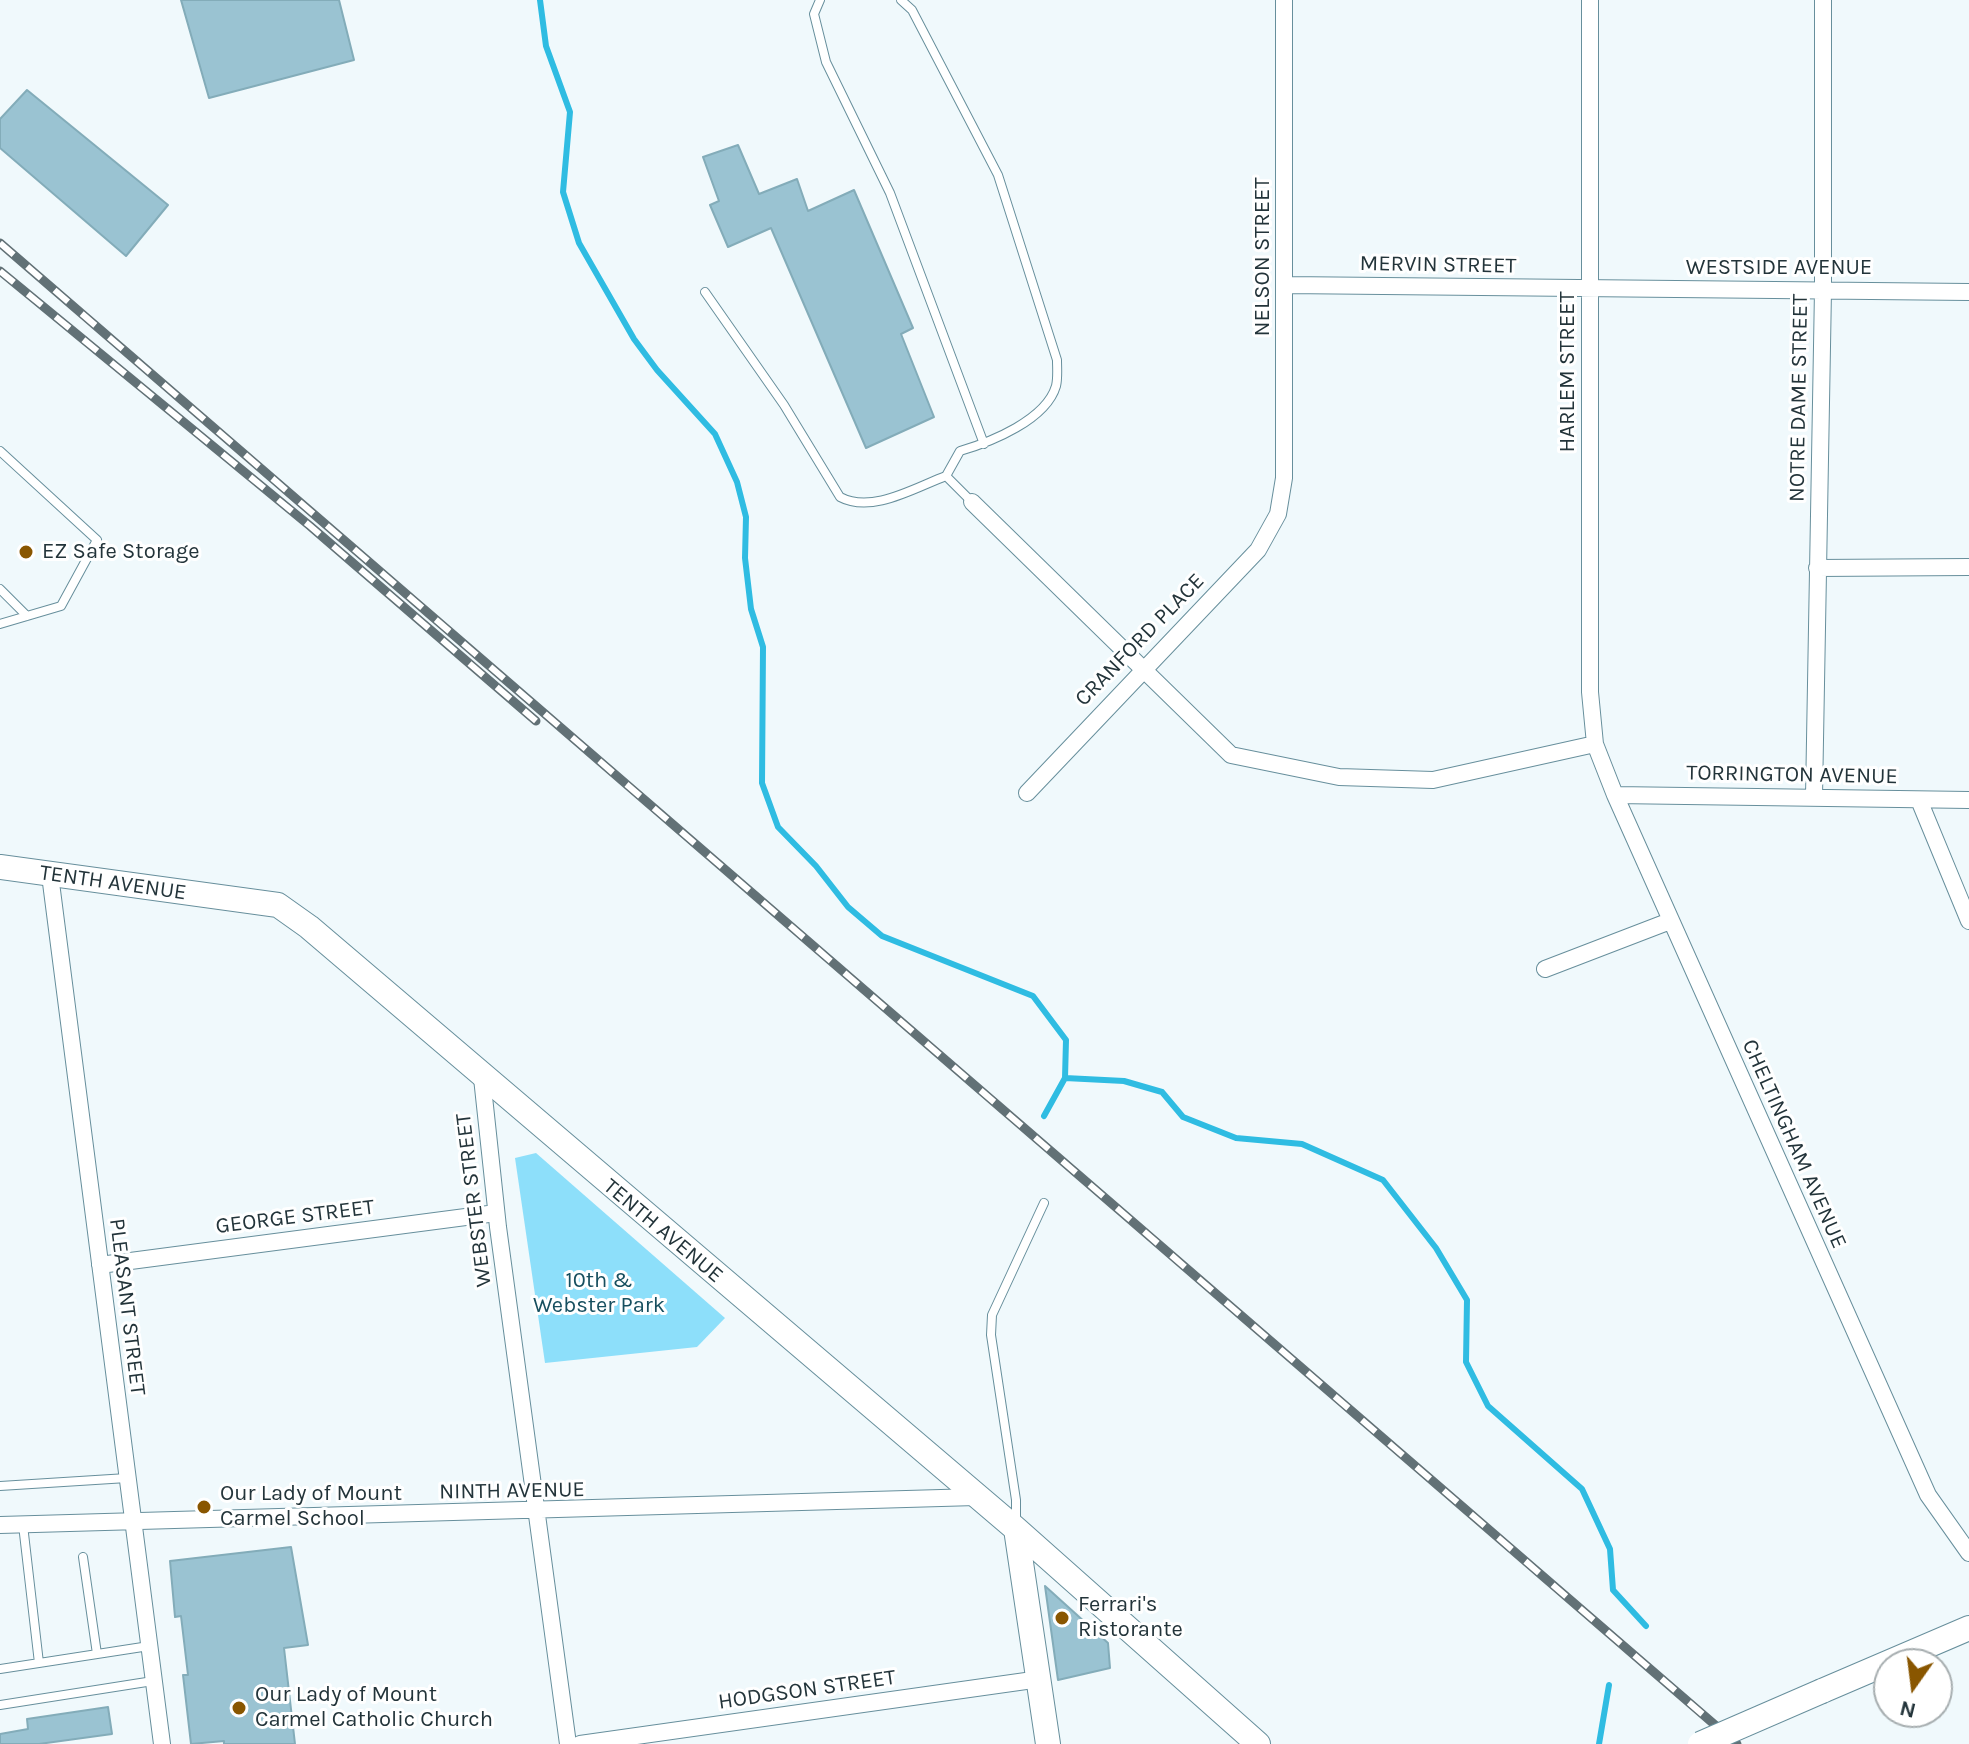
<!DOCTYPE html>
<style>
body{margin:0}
#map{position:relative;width:1969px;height:1744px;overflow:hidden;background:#f0f9fc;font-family:Karla,sans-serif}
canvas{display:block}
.north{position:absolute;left:1873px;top:1648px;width:80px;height:80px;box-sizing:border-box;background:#fff;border:2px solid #a7aeb0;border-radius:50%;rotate:194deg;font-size:22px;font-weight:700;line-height:32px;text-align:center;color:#23343a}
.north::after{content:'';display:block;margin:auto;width:28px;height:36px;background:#895600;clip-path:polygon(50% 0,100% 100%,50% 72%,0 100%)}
</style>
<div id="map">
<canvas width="1969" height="1744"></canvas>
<div class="north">N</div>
</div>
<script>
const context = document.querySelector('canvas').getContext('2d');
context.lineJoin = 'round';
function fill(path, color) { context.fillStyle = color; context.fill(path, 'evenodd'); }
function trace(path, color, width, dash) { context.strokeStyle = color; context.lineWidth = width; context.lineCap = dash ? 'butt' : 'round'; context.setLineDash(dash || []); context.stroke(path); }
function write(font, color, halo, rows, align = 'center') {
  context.font = font + ' Karla,sans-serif'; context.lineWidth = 6; context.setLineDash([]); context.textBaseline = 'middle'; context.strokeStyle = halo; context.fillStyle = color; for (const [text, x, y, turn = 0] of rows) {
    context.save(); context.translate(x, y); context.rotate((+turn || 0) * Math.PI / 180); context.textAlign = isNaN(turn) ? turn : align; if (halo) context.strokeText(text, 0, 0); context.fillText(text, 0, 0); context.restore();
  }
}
const green = new Path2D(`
 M536,1153L725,1318L697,1347L545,1363L515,1158Z`);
const stream = new Path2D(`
 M540,0L546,46L570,112L563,192L579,243L634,339L657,370L715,434L737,482L746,517L745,558L751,609L763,647L762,783L778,827L816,866L848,907L882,936L1033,996L1066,1040L1065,1078L1124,1081L1162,1092L1183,1117L1236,1138L1302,1144L1383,1180L1436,1248L1467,1300L1466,1362L1488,1406L1582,1489L1610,1549L1613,1590L1646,1626
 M1044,1116L1065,1078
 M1599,1744L1609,1685`);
const building = new Path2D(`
 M181,0H339L354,60L209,98Z
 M27,90L168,205L126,256L0,148V119Z
 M738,145L759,194L797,179L808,211L854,190L913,328L901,334L934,417L866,448L771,228L728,247L710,205L719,201L703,157Z
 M291,1547L308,1645L284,1648L295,1744H224V1741L191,1744L183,1675H188L181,1616L175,1617L170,1561Z
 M1045,1586L1108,1643L1110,1668L1058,1680Z
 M108,1707L112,1734L39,1744H0V1734L28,1729L27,1719Z`);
const lane = new Path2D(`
 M820,0L814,14L826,62L890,193L984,444
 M901,0L912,10L998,175L1057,360C1057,368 1058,378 1056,386C1046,420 991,442 960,451L946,476
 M705,292L784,405L840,497C872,514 914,488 946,476L972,502
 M0,451L97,540L61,606L0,624
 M0,589L27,616
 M0,1486L127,1478
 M1016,1521V1500L991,1335L992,1315L1044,1203
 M23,1525L39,1663
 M83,1557L97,1654
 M0,1669L149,1646
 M0,1705L153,1681`);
const street = new Path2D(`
 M1590,0V692L1595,744L1615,795L1928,1495L1969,1553
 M1286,285L1969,292
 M972,502L1231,755L1339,777L1433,780L1595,744
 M1817,568L1969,567
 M1027,793L1258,550L1278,514L1284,478V0
 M1615,795L1969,800
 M1814,796L1823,290V0
 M1919,800L1969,921
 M50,875L162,1744
 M1545,969L1670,921
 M482,1078L498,1227L568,1744
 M100,1265L496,1213
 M0,1525L976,1497
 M580,1744L1040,1679`);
const secondary = new Path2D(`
 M0,867L278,905L309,927L1016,1529L1258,1744
 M1016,1529L1048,1744
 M1822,1691L1969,1628`);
const rail = new Path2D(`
 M0,243L1737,1744
 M0,271L310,526L536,721`);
const secondaryBridge = new Path2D(`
 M1700,1744L1822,1691`);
const markers = [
 [26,552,8,"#895600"],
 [204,1507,8,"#895600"],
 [1062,1618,8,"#895600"],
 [239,1708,8,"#895600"]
];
const streetNames = [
 ["NELSON STREET",1263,257,-90],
 ["MERVIN STREET",1438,265,1],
 ["WESTSIDE AVENUE",1779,268],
 ["HARLEM STREET",1568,372,-90],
 ["NOTRE DAME STREET",1799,398,-89],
 ["CRANFORD PLACE",1140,640,-46],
 ["TORRINGTON AVENUE",1792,775,1],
 ["TENTH AVENUE",113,883,8],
 ["CHELTINGHAM AVENUE",1794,1144,66],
 ["WEBSTER STREET",474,1200,-97],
 ["GEORGE STREET",295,1217,-7],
 ["TENTH AVENUE",663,1231,40],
 ["PLEASANT STREET",127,1307,83],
 ["NINTH AVENUE",512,1491,-1],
 ["HODGSON STREET",807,1690,-8]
];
const poiNames = [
 ["EZ Safe Storage",42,552],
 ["Our Lady of Mount",220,1494],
 ["Carmel School",220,1519],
 ["Ferrari's",1078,1605],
 ["Ristorante",1078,1630],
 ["Our Lady of Mount",255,1695],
 ["Carmel Catholic Church",255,1720]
];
const parkNames = [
 ["10th &",599,1281],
 ["Webster Park",599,1306]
];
fill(green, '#8ddffa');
trace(stream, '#2fbce2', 6);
fill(building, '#9ac3d2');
trace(building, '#83acb9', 2);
trace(lane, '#678f9c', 10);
trace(street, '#678f9c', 18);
trace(secondary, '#678f9c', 26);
trace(lane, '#fff', 8);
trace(street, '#fff', 16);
trace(secondary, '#fff', 24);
trace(rail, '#627176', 9);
trace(rail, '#fff', 6, [18]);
trace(secondaryBridge, '#678f9c', 26, []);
trace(secondaryBridge, '#fff', 24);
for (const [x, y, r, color] of markers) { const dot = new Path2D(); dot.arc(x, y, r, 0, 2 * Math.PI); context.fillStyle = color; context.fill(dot); trace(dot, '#fff', 3); }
write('22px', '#23343a', '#fff', streetNames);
write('22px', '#23343a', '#fff', poiNames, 'left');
write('22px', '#174f5f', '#fff', parkNames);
</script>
